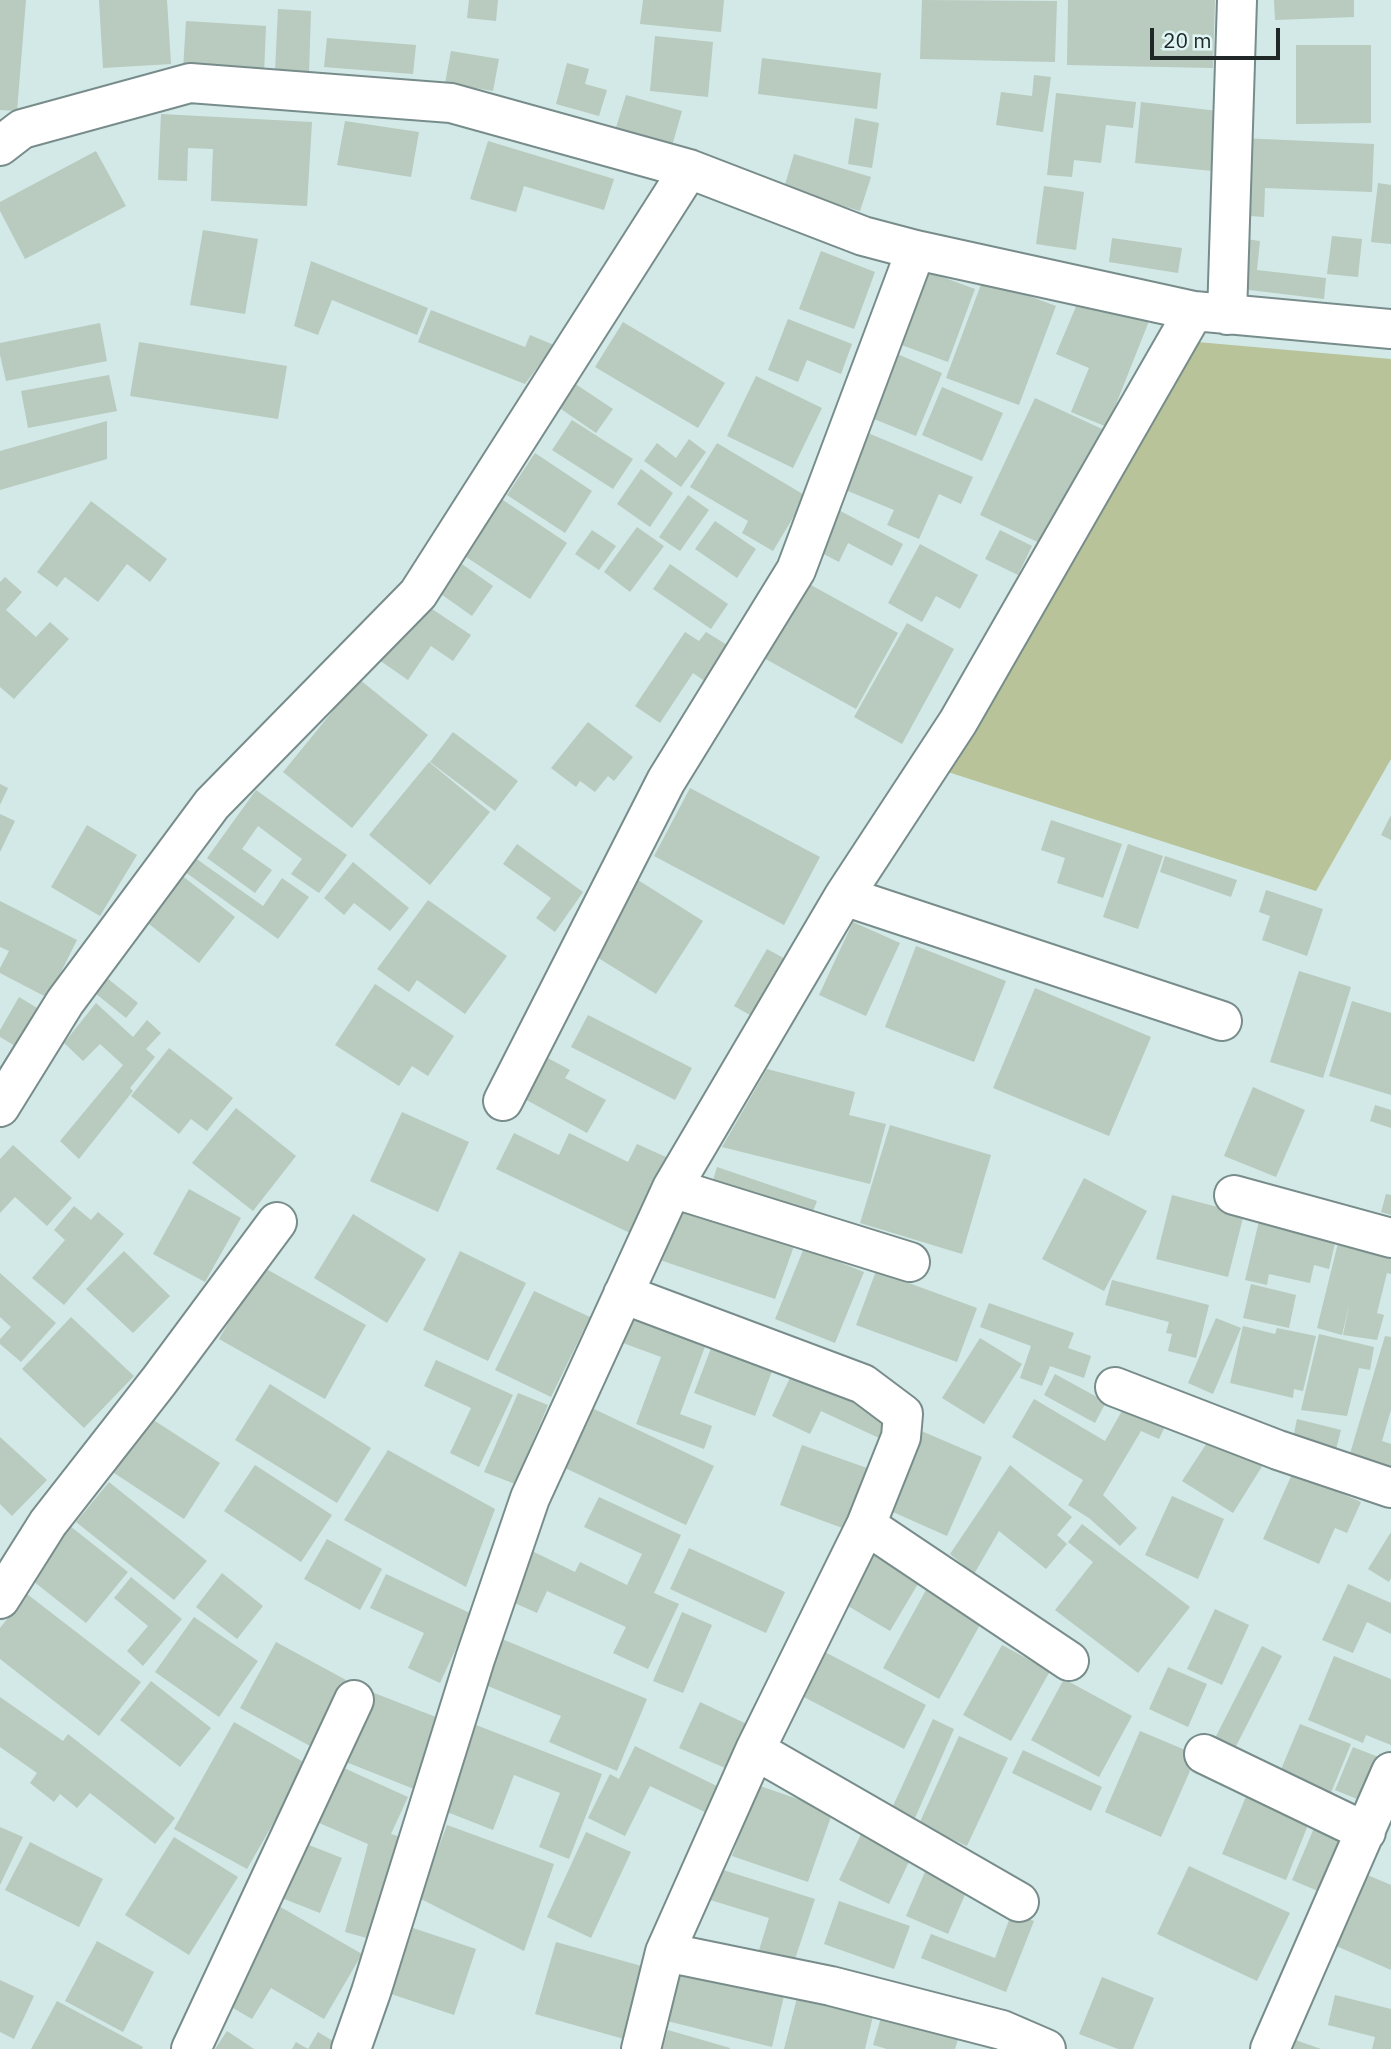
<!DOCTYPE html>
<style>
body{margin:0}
#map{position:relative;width:1391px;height:2049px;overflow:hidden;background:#d2e9e7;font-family:"IBM Plex Sans",sans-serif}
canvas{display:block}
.scale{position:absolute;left:1150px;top:28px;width:130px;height:32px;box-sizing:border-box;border:4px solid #1f2727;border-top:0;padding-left:9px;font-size:21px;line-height:24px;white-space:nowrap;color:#1f2727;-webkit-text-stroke:5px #dff6f4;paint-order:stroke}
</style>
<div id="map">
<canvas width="1391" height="2049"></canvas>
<div class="scale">20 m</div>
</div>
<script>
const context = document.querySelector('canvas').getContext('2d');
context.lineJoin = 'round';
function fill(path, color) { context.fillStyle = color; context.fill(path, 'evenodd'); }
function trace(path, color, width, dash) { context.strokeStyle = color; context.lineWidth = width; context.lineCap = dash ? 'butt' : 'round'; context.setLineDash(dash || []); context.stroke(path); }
const green = new Path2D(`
 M1197,342L1391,359V759L1316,891L948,772Z`);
const building = new Path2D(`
 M0,0H26L17,111L0,110Z
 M99,0H167L171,64L103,68Z
 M469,0H498L496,21L467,18Z
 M643,0H724L721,32L640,24Z
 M922,0L1057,1L1055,62L920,59Z
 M1068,0H1215L1213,68L1067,65Z
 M1274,0H1354V17L1275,20Z
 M278,9L311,11L309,73L275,71Z
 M186,21L266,26L264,74L183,69Z
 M655,36L713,42L708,97L650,91Z
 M327,38L416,45L413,74L324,67Z
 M1296,45H1371V123L1296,124Z
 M451,51L499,59L493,91L445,83Z
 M762,58L881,73L877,109L758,94Z
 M567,63L589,69L585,84L607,90L599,116L556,104Z
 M1034,75L1051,77L1043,132L996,125L1001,92L1032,96Z
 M1056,93L1136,102L1133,128L1106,125L1101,163L1074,160L1072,177L1047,175Z
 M626,95L682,111L672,146L615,131Z
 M1141,102L1218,111L1212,171L1135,163Z
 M161,114L312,122L307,206L211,201L213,149L188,148L187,181L158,180Z
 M855,118L879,123L872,168L848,164Z
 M345,121L419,132L411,177L337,165Z
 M1241,138L1374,144L1372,192L1265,188L1264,217L1237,215Z
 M488,141L614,179L604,210L524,186L516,212L470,199Z
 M96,151L126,206L25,259L0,211V202Z
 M794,154L871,177L860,211L784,188Z
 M1378,183L1391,185V244L1371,242Z
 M1044,186L1084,192L1076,250L1036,244Z
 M203,230L258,239L245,314L190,305Z
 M1332,236L1362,239L1358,277L1327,274Z
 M1112,238L1182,248L1178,273L1109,262Z
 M1239,238L1260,241L1257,270L1326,278L1324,299L1233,288Z
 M821,251L875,272L854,329L799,309Z
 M311,261L428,308L417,335L332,300L318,335L294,326Z
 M926,271L975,289L948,362L885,339Z
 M983,279L1056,306L1019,405L946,378Z
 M1077,304L1149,321L1107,427L1071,412L1089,368L1056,354Z
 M431,310L525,347L530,335L554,345L525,384L418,342Z
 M788,319L852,344L841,374L807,360L798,382L768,370Z
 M623,322L725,383L698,428L595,367Z
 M100,323L107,361L6,381L0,355V343Z
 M139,342L287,366L278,419L130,396Z
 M890,351L942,373L916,436L864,415Z
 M109,375L117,411L28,428L21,391Z
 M756,376L822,408L793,468L727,436Z
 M574,383L613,409L596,433L558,407Z
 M942,387L1003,413L982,461L922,435Z
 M1035,398L1102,429L1046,546L980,515Z
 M572,420L633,459L613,489L552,450Z
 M107,421V459L0,490V451Z
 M868,433L973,477L961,504L939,494L919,539L887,525L894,510L843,489Z
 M689,439L706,452L681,487L644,461L657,443L676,458Z
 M717,443L806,496L773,551L742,533L748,521L690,487Z
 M535,453L592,491L565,533L507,495Z
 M641,469L673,493L650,527L617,504Z
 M688,495L709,510L680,551L659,537Z
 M497,496L567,543L530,599L460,553Z
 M91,501L167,559L150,582L127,564L98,602L65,577L57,587L37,572Z
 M831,506L903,544L892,566L848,543L839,562L810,547Z
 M715,521L756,549L737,578L695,549Z
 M637,527L664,546L630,592L604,572Z
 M592,530L616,546L599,570L575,554Z
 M1000,530L1032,546L1018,575L985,559Z
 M920,544L978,575L960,609L936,596L922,622L888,603Z
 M452,557L493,586L472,616L431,587Z
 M670,564L728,604L711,629L653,589Z
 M5,577L22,592L6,610L36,637L50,622L69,639L14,699L0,687V582Z
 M800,579L898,633L856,709L762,657Z
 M420,601L471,635L453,661L431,646L408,680L379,660Z
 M907,623L954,649L902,744L854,717Z
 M685,632L699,641L706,632L732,648L709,684L693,673L660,723L635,706Z
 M359,679L428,735L352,828L283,772Z
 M588,722L633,757L614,781L608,776L595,792L580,781L576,787L551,768Z
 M453,732L518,781L495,811L430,762Z
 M429,762L490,812L430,885L369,835Z
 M0,784L8,788L0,805Z
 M690,788L820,857L784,925L654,856Z
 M256,790L347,855L319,893L291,874L302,859L258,826L242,849L272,870L255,893L207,858Z
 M0,814L15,821L0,852Z
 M1391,815V840L1381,835Z
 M1051,820L1122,844L1103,898L1057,883L1065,858L1041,850Z
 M87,825L137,855L100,916L51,887Z
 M517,844L583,892L555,932L536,918L551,898L503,864Z
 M1128,844L1163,856L1138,929L1103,917Z
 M191,855L263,906L282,878L309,897L278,939L181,869Z
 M1165,856L1237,880L1231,897L1160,872Z
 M353,862L409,908L390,931L354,903L344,915L324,898Z
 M176,871L235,917L199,963L140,917Z
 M630,875L703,921L656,994L584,949Z
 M1266,890L1323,909L1307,956L1262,940L1270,916L1259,912Z
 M428,900L507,956L465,1014L417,980L409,992L377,969Z
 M0,901L77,940L48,998L0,973V968L9,951L0,947Z
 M853,922L900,943L866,1016L819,995Z
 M916,946L1006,981L974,1062L885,1027Z
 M767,949L789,961L757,1019L734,1006Z
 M1299,971L1351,987L1323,1078L1270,1062Z
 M102,974L138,1003L126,1018L90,989Z
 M375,984L454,1036L428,1076L412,1066L399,1086L335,1045Z
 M1035,988L1151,1037L1109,1136L993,1088Z
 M19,997L39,1009L17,1047L0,1037V1030Z
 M1352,1001L1391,1013V1095L1329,1076Z
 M96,1003L133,1037L147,1020L161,1033L146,1049L155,1057L130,1088L133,1091L79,1159L60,1141L123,1065L100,1044L83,1061L64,1043Z
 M588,1015L692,1068L675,1100L571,1047Z
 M169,1048L233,1098L207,1131L191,1119L179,1134L131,1096Z
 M544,1056L570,1070L565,1078L606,1100L587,1133L521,1097Z
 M767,1069L855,1092L849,1115L886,1124L870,1184L722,1147Z
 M1253,1087L1305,1110L1276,1177L1224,1156Z
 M1375,1105L1391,1110V1128L1370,1121Z
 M236,1108L296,1156L253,1211L192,1163Z
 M402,1112L469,1142L438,1212L370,1181Z
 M890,1125L991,1155L962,1254L860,1223Z
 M514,1133L559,1155L569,1133L628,1162L637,1144L666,1157L630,1233L496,1169Z
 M13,1145L72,1198L47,1226L15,1197L0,1213V1159Z
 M717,1167L817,1201L808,1224L710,1190Z
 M1084,1178L1147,1211L1104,1291L1042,1259Z
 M189,1189L241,1218L205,1282L153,1254Z
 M1386,1194L1391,1195V1215L1381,1212Z
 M1172,1195L1244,1214L1228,1277L1156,1259Z
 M74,1206L91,1220L98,1212L124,1234L64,1305L32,1278L65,1240L54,1230Z
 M679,1206L794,1246L775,1299L660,1260Z
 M353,1214L426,1259L387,1323L314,1278Z
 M1259,1221L1336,1239L1329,1269L1314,1265L1310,1283L1269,1274L1267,1285L1245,1280Z
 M1338,1243L1391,1256V1274L1387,1273L1377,1313L1384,1315L1377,1340L1343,1335L1350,1301L1342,1335L1317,1328Z
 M804,1248L864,1272L835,1343L775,1319Z
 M124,1251L170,1296L133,1333L86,1289Z
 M460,1251L526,1283L488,1361L423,1330Z
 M261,1266L366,1325L325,1399L219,1339Z
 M876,1271L977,1308L957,1362L856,1325Z
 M0,1273L56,1323L21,1362L0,1344V1339L11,1327L0,1317Z
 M1112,1280L1209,1305L1196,1358L1168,1351L1172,1334L1166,1333L1169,1322L1105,1305Z
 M1251,1284L1296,1295L1289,1328L1243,1318Z
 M534,1291L590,1317L551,1397L495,1370Z
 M630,1302L710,1333L680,1414L712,1426L704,1449L636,1424L661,1357L615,1340Z
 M989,1303L1074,1333L1068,1348L1091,1356L1084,1378L1050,1366L1042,1386L1020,1378L1031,1346L980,1327Z
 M71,1317L134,1376L84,1428L22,1369Z
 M1216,1318L1241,1328L1213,1394L1188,1383Z
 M1243,1326L1275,1334L1277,1328L1316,1336L1303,1391L1294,1389L1293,1398L1230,1383Z
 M1319,1334L1374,1347L1370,1370L1359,1368L1347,1416L1301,1410Z
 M716,1335L777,1358L755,1416L694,1393Z
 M1385,1336L1391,1337V1410L1382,1441L1391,1444V1469L1349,1457Z
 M980,1338L1022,1364L984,1424L942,1398Z
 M436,1360L513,1395L479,1467L450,1453L471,1408L424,1386Z
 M795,1367L892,1412L879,1438L821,1411L810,1434L772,1416Z
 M1055,1374L1106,1402L1095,1423L1044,1395Z
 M270,1384L371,1448L337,1503L235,1440Z
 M518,1393L548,1405L515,1484L484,1472Z
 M1034,1399L1105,1441L1128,1400L1169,1418L1159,1439L1141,1431L1103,1495L1137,1528L1120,1546L1089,1518L1068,1505L1083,1480L1012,1437Z
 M592,1408L714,1466L686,1525L563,1467Z
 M141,1412L220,1463L184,1519L105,1467Z
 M1297,1419L1341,1430L1335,1453L1292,1443Z
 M1216,1429L1266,1460L1233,1513L1182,1481Z
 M919,1430L982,1457L947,1536L884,1508Z
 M0,1437L47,1480L12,1516L0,1504Z
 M802,1445L867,1468L845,1529L780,1505Z
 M388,1450L495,1509L466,1587L344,1520Z
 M255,1465L332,1515L301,1562L224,1511Z
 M1010,1465L1072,1517L1057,1535L1067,1544L1046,1569L999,1531L974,1574L950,1554Z
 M1293,1472L1361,1502L1347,1533L1335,1528L1319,1564L1263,1539Z
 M109,1482L207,1561L174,1600L76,1522Z
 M1172,1496L1224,1519L1198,1579L1145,1555Z
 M599,1497L681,1535L654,1593L679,1604L648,1669L613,1653L626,1627L547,1591L537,1613L508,1600L532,1551L575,1572L580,1562L627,1585L642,1554L584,1527Z
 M1082,1524L1190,1607L1138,1673L1055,1610L1093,1562L1068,1542Z
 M70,1526L128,1572L86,1623L28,1577Z
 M1391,1532V1578L1389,1582L1368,1569Z
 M327,1539L382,1569L360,1610L304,1579Z
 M867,1539L925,1572L890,1631L833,1597Z
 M689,1548L785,1592L766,1633L670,1589Z
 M222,1573L263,1606L237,1639L196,1607Z
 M386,1574L472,1614L440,1683L408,1668L424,1633L370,1608Z
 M131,1577L182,1619L143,1666L127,1651L148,1626L114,1598Z
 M931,1581L987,1612L939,1699L883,1668Z
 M1348,1584L1391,1603V1634L1367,1622L1353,1653L1322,1640Z
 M27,1594L141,1682L99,1736L0,1659V1628Z
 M1215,1609L1249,1625L1222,1685L1187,1669Z
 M682,1612L712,1625L683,1693L653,1681Z
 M194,1617L258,1661L219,1717L155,1672Z
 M502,1639L647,1699L617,1771L549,1742L561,1716L483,1684Z
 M276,1642L346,1680L310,1746L240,1708Z
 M1002,1645L1050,1671L1011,1741L963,1715Z
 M1262,1646L1282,1656L1231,1756L1211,1746Z
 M823,1651L926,1705L904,1749L800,1695Z
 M1334,1656L1391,1679V1745L1366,1735L1363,1743L1308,1720Z
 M1168,1667L1207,1684L1188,1727L1149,1709Z
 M1064,1679L1132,1716L1099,1777L1031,1740Z
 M151,1681L211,1728L180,1767L120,1720Z
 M369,1691L441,1719L414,1789L341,1760Z
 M0,1697L63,1741L68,1734L175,1818L155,1844L90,1793L77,1808L60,1794L54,1802L30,1783L37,1773L0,1747Z
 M700,1702L753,1727L732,1771L679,1748Z
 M933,1719L954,1729L915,1818L892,1808Z
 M234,1722L307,1764L247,1869L174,1829Z
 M1300,1724L1351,1744L1328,1800L1277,1779Z
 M476,1725L602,1774L569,1859L539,1847L560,1793L514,1775L493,1830L442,1810Z
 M1140,1731L1197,1755L1161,1837L1105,1812Z
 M959,1736L1008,1758L967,1846L919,1824Z
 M635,1746L725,1790L713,1816L650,1786L625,1836L588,1818L610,1774L619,1779Z
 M1353,1747L1391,1762L1374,1806L1335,1790Z
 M1023,1750L1102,1787L1091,1811L1012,1773Z
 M335,1764L408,1797L391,1834L401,1837L374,1940L345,1932L368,1844L310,1819Z
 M757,1785L833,1811L808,1882L732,1856Z
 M1247,1794L1310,1820L1286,1880L1222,1854Z
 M447,1825L554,1864L524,1951L419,1898Z
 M865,1826L915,1849L889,1904L839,1880Z
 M0,1827L23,1837L0,1885Z
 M1314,1828L1352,1844L1332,1897L1292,1880Z
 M586,1832L631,1852L591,1938L547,1917Z
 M174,1837L238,1877L189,1955L125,1915Z
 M296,1840L342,1858L320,1913L274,1895Z
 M30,1842L103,1879L79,1927L5,1890Z
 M928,1865L970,1883L948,1934L906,1916Z
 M1189,1866L1290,1913L1257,1981L1157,1934Z
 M717,1868L815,1899L791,1971L756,1960L769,1918L707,1899Z
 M1365,1874L1391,1885V1970L1334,1945Z
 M839,1901L910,1926L894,1969L824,1944Z
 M277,1905L362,1954L324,2019L271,1988L252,2019L221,2001Z
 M1012,1912L1034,1921L1006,1992L921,1958L931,1934L995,1958Z
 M413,1928L476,1949L454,2015L391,1994Z
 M97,1941L154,1972L123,2032L65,2001Z
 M556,1942L645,1967L624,2039L535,2014Z
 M681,1961L786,1987L772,2047L667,2021Z
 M1102,1977L1154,1998L1133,2049H1118L1079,2034Z
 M0,1980L34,1996L14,2039L0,2032Z
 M799,1990L875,2008L865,2049H784Z
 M1335,1995L1391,2009V2049H1372L1375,2037L1328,2025Z
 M57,2001L143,2047L142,2049H31Z
 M884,2007L961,2030L955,2049H887L873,2045Z
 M668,2030L730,2048V2049H662Z
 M227,2031L254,2049H215Z
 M318,2032L338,2044L335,2049H292L296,2042L308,2049Z
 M1287,2037L1321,2049H1282Z`);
const minor = new Path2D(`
 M0,146L22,129L190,83L451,103L689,169L863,236L916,250L1194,311L1391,329
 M1227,315L1237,0
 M844,896L1222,1021
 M503,1101L666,781L796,570L916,250
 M0,1107L65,1002L212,804L418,594L689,169
 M672,1188L910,1262
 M1234,1195L1391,1238
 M623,1294L863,1384L903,1414L901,1437L866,1525L755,1750L665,1952L641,2049
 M1115,1387L1278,1450L1391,1488
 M866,1525L1069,1661
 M0,1599L48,1523L159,1381L277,1222
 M755,1750L1019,1902
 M1204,1754L1366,1832
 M665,1952L831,1986L1002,2030L1046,2049
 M191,2049L354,1700
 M351,2049L371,1992L475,1659L530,1498L672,1188L844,896L958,722L1194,311
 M1270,2049L1391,1772`);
fill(green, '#b8c399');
fill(building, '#b9cabe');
trace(minor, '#788d8b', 42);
trace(minor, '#fff', 38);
</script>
